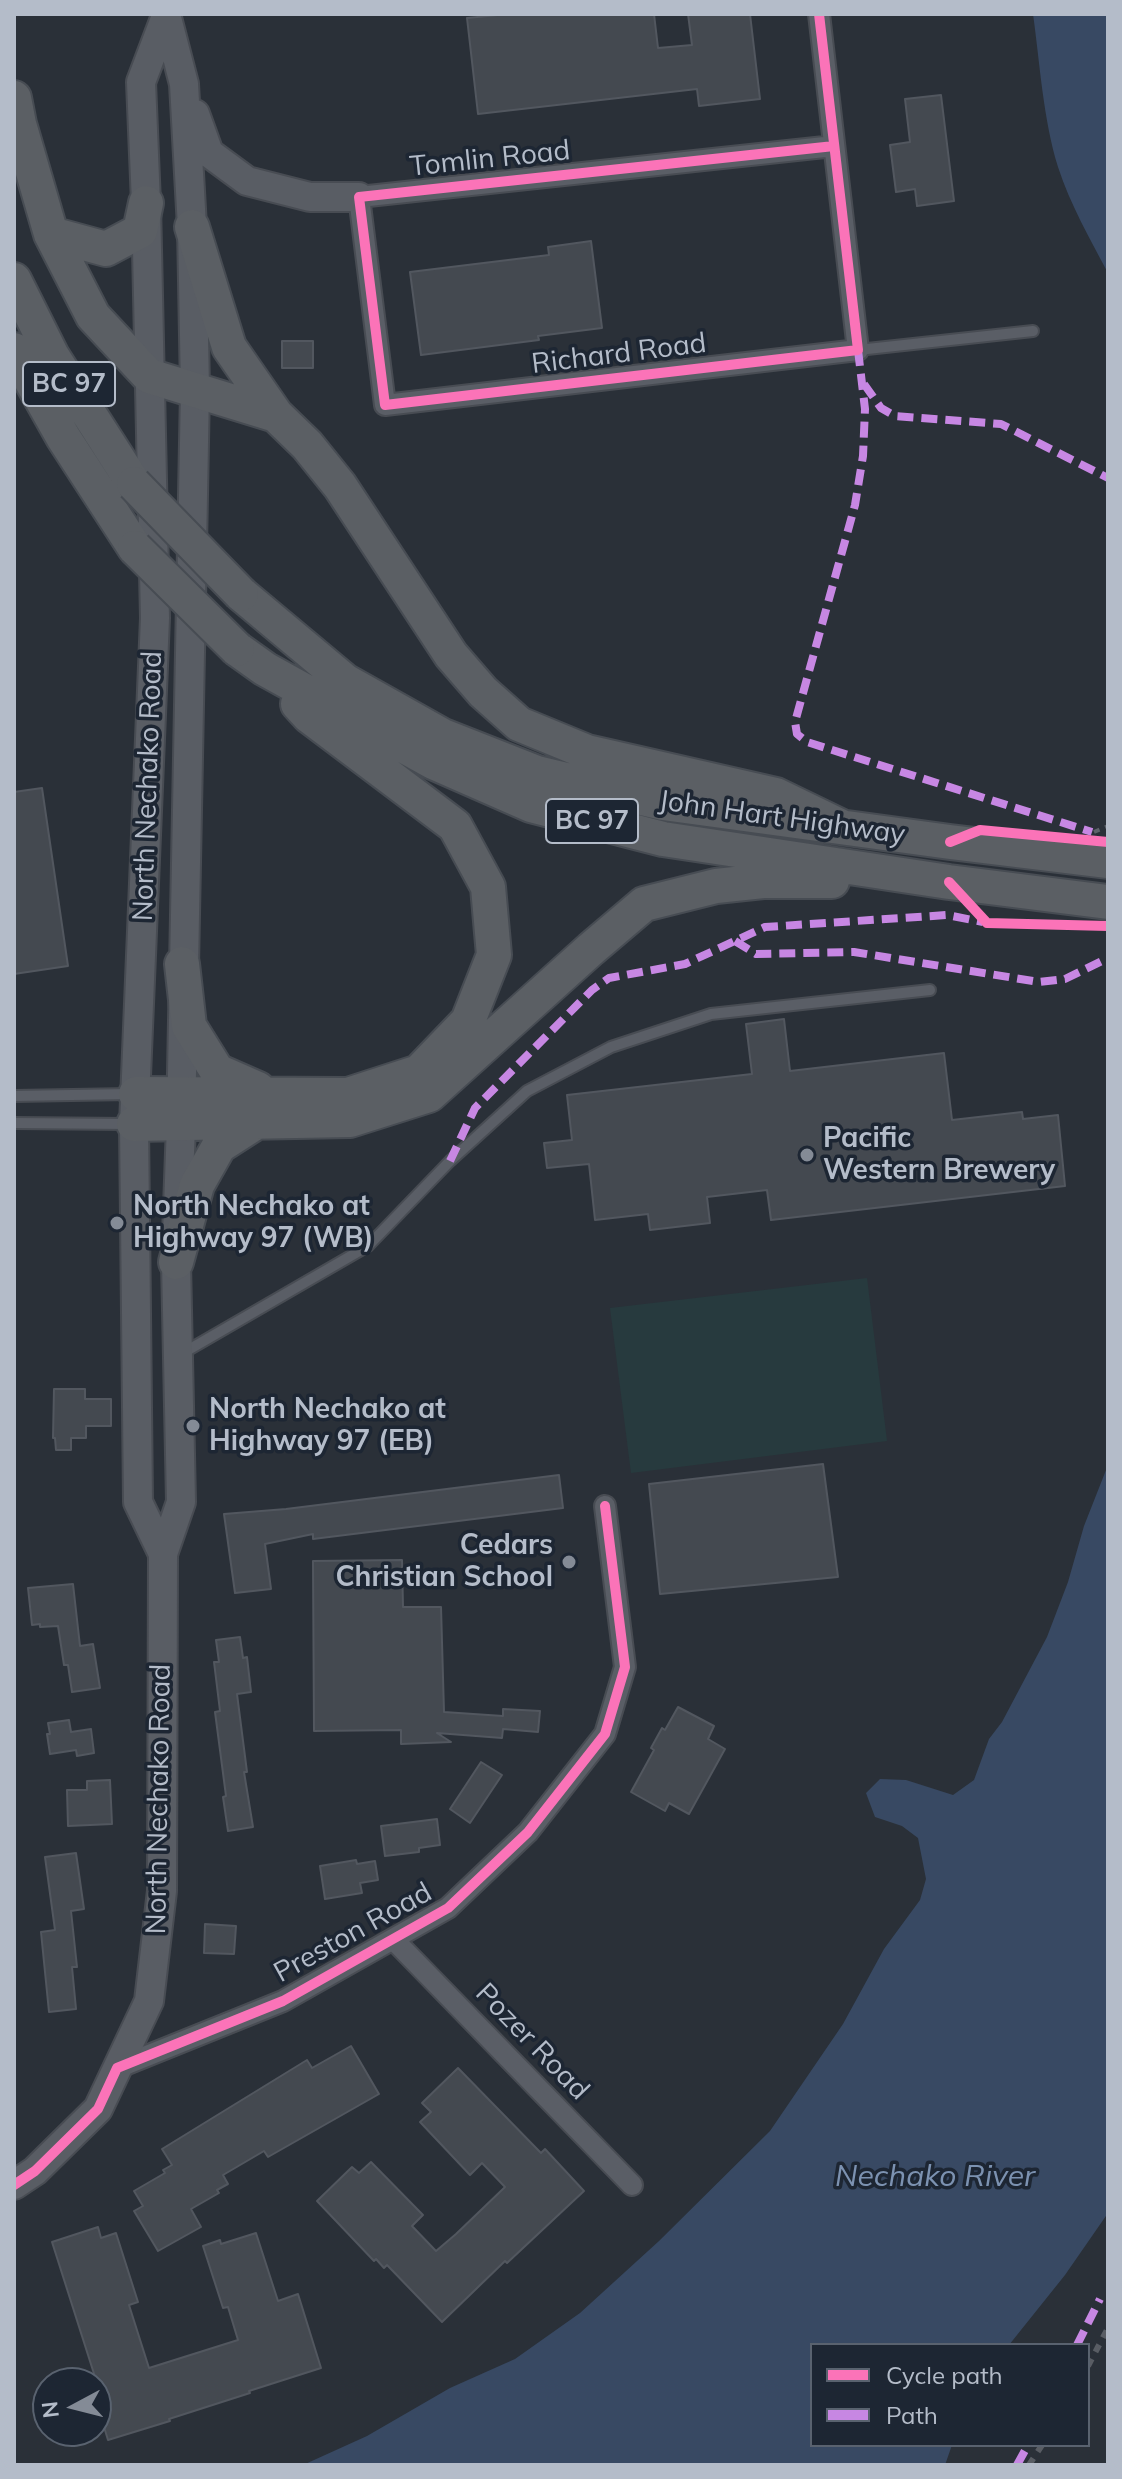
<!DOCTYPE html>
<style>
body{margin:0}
#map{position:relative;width:1122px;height:2479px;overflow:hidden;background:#2a3038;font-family:Mulish,sans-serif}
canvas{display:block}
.frame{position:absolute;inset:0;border:16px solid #b4bcc9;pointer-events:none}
.legend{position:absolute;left:810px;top:2343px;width:280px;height:104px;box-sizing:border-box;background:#1d2633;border:2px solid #59626f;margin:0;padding:10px 14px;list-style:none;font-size:24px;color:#b4bcc9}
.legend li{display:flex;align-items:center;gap:16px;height:40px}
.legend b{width:40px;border:2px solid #59626f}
.north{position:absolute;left:32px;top:2367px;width:80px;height:80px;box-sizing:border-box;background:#1d2633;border:2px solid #59626f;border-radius:50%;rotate:263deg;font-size:22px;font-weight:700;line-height:32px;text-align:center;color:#b4bcc9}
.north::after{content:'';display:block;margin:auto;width:28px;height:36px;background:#848b96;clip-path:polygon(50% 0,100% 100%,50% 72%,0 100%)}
</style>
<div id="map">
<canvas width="1122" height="2479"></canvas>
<div class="frame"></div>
<ul class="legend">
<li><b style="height:10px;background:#fb73b8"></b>Cycle path</li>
<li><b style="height:10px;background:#c787e3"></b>Path</li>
</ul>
<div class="north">N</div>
</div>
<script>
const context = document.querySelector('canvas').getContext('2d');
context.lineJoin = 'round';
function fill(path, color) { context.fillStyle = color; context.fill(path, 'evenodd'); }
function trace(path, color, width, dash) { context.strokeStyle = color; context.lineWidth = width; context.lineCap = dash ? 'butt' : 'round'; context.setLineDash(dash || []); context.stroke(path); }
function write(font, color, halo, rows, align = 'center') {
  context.font = font + ' Mulish,sans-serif'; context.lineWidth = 7; context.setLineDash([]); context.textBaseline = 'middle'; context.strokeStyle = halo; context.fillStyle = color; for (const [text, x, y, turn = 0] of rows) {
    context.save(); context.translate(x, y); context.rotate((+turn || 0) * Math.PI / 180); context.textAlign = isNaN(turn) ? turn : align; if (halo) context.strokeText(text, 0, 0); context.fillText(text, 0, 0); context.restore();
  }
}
const green = new Path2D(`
 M867,1278L887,1441L631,1473L610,1308Z`);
const water = new Path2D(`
 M1033,14H1108V273C1090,239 1070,204 1058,167C1043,118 1040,64 1033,14Z
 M1108,1465V2213L1065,2275L1009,2345H812V2445H952L945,2465H303L367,2436L450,2388L515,2359L580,2313L659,2241L770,2131L843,2024L884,1949L920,1900L926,1879L918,1838L902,1826L875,1817L866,1793L880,1779L906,1780L953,1795L974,1780L989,1739L1002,1722L1047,1637L1068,1582L1084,1526Z`);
const building = new Path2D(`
 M508,14H654L658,48L692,45L688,14H750L760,99L699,106L697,89L478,114L467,18Z
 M941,95L954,201L917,206L915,189L896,192L890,145L910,142L905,99Z
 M591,241L602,328L538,336L539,340L421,355L410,272L549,255L548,247Z
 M282,341H313V368H282Z
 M42,788L68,966L14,974V792Z
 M784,1019L790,1071L944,1053L952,1120L1022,1112L1023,1119L1058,1115L1065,1186L771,1220L767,1190L707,1197L710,1223L650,1230L648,1214L595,1220L589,1164L547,1168L544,1143L572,1140L567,1095L752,1074L746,1024Z
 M54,1389H85V1399H111V1426H86V1438H71V1450H56L55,1438H53Z
 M823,1464L838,1577L660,1594L649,1484Z
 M559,1475L563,1508L313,1539V1534L265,1544L271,1589L235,1593L224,1514L286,1509Z
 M402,1560L403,1607H441L444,1712L503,1716V1709L540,1711L538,1732L503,1729L502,1738L437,1733L451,1742L401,1744V1730L314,1731L313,1561Z
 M73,1584L80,1646L93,1644L100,1688L72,1692L68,1665H64L58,1626L40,1627V1624L32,1625L28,1588Z
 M240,1637L243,1658L247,1657L251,1692L237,1694L247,1772H244L253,1827L228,1831L223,1797L226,1796L215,1712L220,1711L214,1662H219L216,1640Z
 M678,1707L714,1726L708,1739L725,1749L689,1814L669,1803L665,1811L631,1792L654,1750L651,1748L662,1728L665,1730Z
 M69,1720L71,1732L91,1729L94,1753L77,1756L76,1750L50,1754L47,1734H50L48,1723Z
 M481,1762L502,1775L470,1823L450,1809Z
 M110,1780L112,1824L68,1826L67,1790H87V1781Z
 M437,1819L440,1845L419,1848V1852L385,1856L381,1826Z
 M76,1853L84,1909L71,1911L77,1967H72L76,2009L49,2012L41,1932L55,1930L45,1857Z
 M356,1860L357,1864L375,1861L378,1880L360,1883L362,1893L325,1899L320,1866Z
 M205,1924L236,1926L234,1954L204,1953Z
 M351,2046L379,2094L268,2157L264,2151L223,2175L228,2184L217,2190L219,2193L191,2209L201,2227L158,2251L134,2211L143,2206L134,2191L165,2173L163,2170L172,2165L162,2149L307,2060L312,2068Z
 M458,2068L541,2153L545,2149L584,2191L507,2263L505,2261L442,2322L387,2265L384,2268L376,2259L374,2261L317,2201L352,2167L359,2173L371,2162L423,2215L412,2226L436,2251L456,2234L505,2187L482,2163L470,2175L420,2122L431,2112L422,2103Z
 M98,2227L101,2238L116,2233L138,2302L129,2305L149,2368L238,2340L228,2307L223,2308L203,2246L220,2240L221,2244L256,2233L278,2301L298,2294L321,2368L249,2391L250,2393L169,2419L170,2421L108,2440L96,2401V2380L52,2242Z`);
const path = new Path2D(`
 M1094,832L1108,826`);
const service = new Path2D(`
 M858,350L1033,331
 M14,1096L130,1094
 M14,1123L128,1124
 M183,1353L368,1246L450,1161L527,1091L611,1047L711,1014L930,990`);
const minor = new Path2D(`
 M819,14L858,350L385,405L359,197L834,146
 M393,1939L632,2185
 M117,2068L283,2001L448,1908L528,1832L605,1734L625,1667L605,1506`);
const secondary = new Path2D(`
 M195,114L209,153L247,181L310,197H359
 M163,1554L138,1502L134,1124L155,618L146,203L141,82L166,16
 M14,2185L35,2171L98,2109L149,2001L162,1891L163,1554L181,1502L176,1262L181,1125L195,390L192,227L184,84L166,14`);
const trunk = new Path2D(`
 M14,98L19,124L51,234L93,316L149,376L276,415
 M192,227L229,347L276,415L307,445L340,486L451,655L483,692L519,724L587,752L776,795L842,827
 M51,234L106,249L140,231L146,203
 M14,280L52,356L134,484
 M14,350L63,437L135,548
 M241,594L345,681L443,736L537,773L663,803L950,842L1108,861
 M237,649L265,669L433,762L531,805L663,839L949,882L1108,902
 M182,964L189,1026L217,1071L258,1089
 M136,1094L348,1095L419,1072L468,1021L494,955L488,887L455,826L309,716L298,704
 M134,1124L350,1120L429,1095L591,949L644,904L716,886L763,881H832
 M176,1262L197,1185L219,1146L258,1121`);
const rail = new Path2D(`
 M1088,2366L1108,2328
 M1029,2465L1042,2445`);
const trunkBridge = new Path2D(`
 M134,484L241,594
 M135,548L237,649`);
const quiet = new Path2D(`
 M858,350L865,409L863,456L855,505L795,722L797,734L807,742L1092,832
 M864,384L881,408L895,416L1001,424L1108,478
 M735,941L756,954L854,952L1039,982L1065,979L1108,958
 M450,1161L475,1108L592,990L609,978L685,964L765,927L947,915L983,922
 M1077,2345L1100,2299
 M1017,2465L1028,2445`);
const cycleway = new Path2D(`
 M819,14L858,350L385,405L359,197L834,146
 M950,842L980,830L1108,842
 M949,882L987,923L1108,926
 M14,2185L35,2171L98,2109L117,2068L283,2001L448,1908L528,1832L605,1734L625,1667L605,1506`);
const markers = [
 [807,1155,8,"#848b96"],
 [117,1223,8,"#848b96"],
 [193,1426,8,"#848b96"],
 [569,1562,8,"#848b96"]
];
const shields = [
 [69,384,92],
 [592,821,92]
];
const shieldNames = [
 ["BC 97",69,384],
 ["BC 97",592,821]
];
const streetNames = [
 ["Tomlin Road",490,159,-6],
 ["Richard Road",619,354,-7],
 ["North Nechako Road",148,786,-88],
 ["John Hart Highway",782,818,8],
 ["North Nechako Road",159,1799,-89],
 ["Preston Road",353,1933,-29],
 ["Pozer Road",532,2042,46]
];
const poiNames = [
 ["Pacific",823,1139],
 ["Western Brewery",823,1171],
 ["North Nechako at",133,1207],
 ["Highway 97 (WB)",133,1239],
 ["North Nechako at",209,1410],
 ["Highway 97 (EB)",209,1442],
 ["Cedars",553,1546,"right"],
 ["Christian School",553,1578,"right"]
];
const waterNames = [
 ["Nechako River",935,2177]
];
fill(green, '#273a3e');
fill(water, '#384963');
fill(building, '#444950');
trace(building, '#52575f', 2);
trace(service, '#484c53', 14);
trace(minor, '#484c53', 24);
trace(secondary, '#484c53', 32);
trace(trunk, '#474c53', 38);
trace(path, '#5d636a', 4, [6, 6]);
trace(service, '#5a5e66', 10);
trace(minor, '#5a5e66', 20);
trace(secondary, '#595d64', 28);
trace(trunk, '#5b5f64', 34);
trace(rail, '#595d64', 6, [8, 8]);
trace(trunkBridge, '#474c53', 38, []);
trace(trunkBridge, '#5b5f64', 34);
trace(quiet, '#c787e3', 8, [16, 8]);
trace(cycleway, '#fb73b8', 10);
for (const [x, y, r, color] of markers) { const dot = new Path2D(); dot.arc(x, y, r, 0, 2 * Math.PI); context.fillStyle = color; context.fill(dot); trace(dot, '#1d2633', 3); }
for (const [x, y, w] of shields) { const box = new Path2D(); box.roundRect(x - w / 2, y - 22, w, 44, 6); context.fillStyle = '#1d2633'; context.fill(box); trace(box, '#b4bcc9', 2); }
write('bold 26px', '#b4bcc9', null, shieldNames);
write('28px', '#b4bcc9', '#1d2633', streetNames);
write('bold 28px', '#b4bcc9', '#1d2633', poiNames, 'left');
write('italic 30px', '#7c92b1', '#1d2633', waterNames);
</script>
